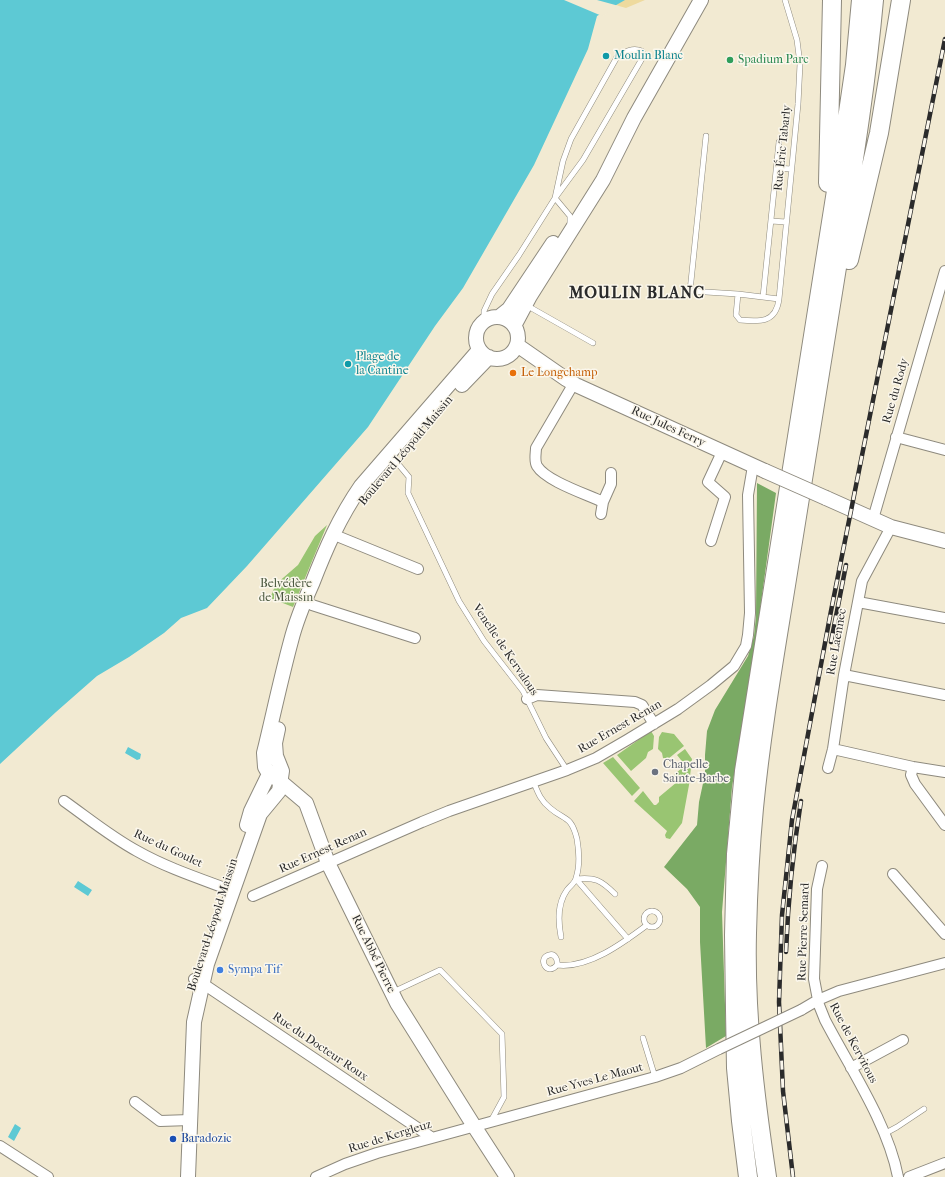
<!DOCTYPE html>
<meta charset="utf-8">
<style>
body{margin:0}
canvas{display:block;background:#f2ead2}
</style>
<canvas width="945" height="1177"></canvas>
<script>
const context = document.querySelector('canvas').getContext('2d');
context.lineJoin = 'round';
function fill(path, color) { context.fillStyle = color; context.fill(path, 'evenodd'); }
function trace(path, color, width, dash) { context.strokeStyle = color; context.lineWidth = width; context.lineCap = dash ? 'butt' : 'round'; context.setLineDash(dash || []); context.stroke(path); }
function write(font, color, halo, rows, align = 'center') {
  context.font = font + ' "IM FELL French Canon",serif'; context.lineWidth = 3; context.setLineDash([]); context.textBaseline = 'middle'; context.strokeStyle = halo; context.fillStyle = color; for (const [text, x, y, turn = 0] of rows) {
    context.save(); context.translate(x, y); context.rotate((+turn || 0) * Math.PI / 180); context.textAlign = isNaN(turn) ? turn : align; if (halo) context.strokeText(text, 0, 0); context.fillText(text, 0, 0); context.restore();
  }
}
const green = new Path2D(`
 M327,525L293,607L270,598L276,584L298,565L315,536Z
 M651,731L654,736L653,749L648,752L646,758L631,771L617,755Z
 M662,732L674,734L684,746L668,759L663,758L662,753L658,749L659,737Z
 M685,749L692,759L689,785L682,823L670,839L666,838L665,835L667,831L634,801L643,791L654,805H656L659,802V797L677,782L673,776L685,765L677,755Z
 M613,757L640,788L632,796L603,763Z`);
const forest = new Path2D(`
 M757,483L776,493L754,654L732,787L722,912L726,1036L706,1048L700,942V907L687,889L664,867L697,825L699,802L705,774V755L707,731L715,710L748,656L754,636L756,617Z`);
const sand = new Path2D(`
 M597,0H645L626,8Z`);
const water = new Path2D(`
 M0,0H625L597,16L588,49L534,165L463,288L435,326L368,427L247,566L207,608L181,618L164,633L129,657L97,676L56,712L0,764Z
 M128,747L141,754L140,759L137,760L125,753Z
 M78,881L92,890L88,896L74,887Z
 M15,1124L21,1128L14,1141L8,1137Z`);
const pier = new Path2D(`
 M564,0H597L619,6L602,16Z`);
const lane = new Path2D(`
 M706,136L690,291L738,294
 M777,168L791,169
 M771,221L786,222
 M763,297L779,142
 M779,299L738,294L736,315L740,320C760,322 776,323 779,299L798,104L800,64L797,40L785,0
 M526,305L593,343
 M484,322V311L492,294L519,255L555,198L563,161L571,139L617,57C625,52 632,47 642,51L643,57L583,160L555,198L570,216V223
 M388,456L399,465L409,477L408,493L459,601L484,641L523,691L546,738L567,770
 M534,783C538,793 541,801 550,808C565,821 571,815 577,839C579,851 580,866 576,878C575,883 570,886 567,890C557,904 558,921 561,937
 M576,879L628,939
 M576,879C595,877 601,880 615,894
 M644 919a8 8 0 1 1 16 0a8 8 0 1 1-16 0Z
 M557,965C558,960 555,953 549,955C537,958 547,977 557,965C588,969 623,943 647,925
 M393,992L440,970L502,1034L504,1097L491,1121
 M643,1038L655,1077
 M884,1134L897,1127L924,1109`);
const street = new Path2D(`
 M574,383L536,448C536,453 534,461 537,466C546,481 586,494 603,502
 M896,437L945,450
 M601,514L603,502L611,484V473
 M873,519L945,271
 M332,534L418,569
 M711,541L725,497L708,482L722,452
 M858,602L945,618
 M312,605L415,638
 M844,675L945,695
 M527,699L537,695L635,702L642,705L654,724
 M833,749L913,767L945,772
 M913,767L911,775L915,784L945,825
 M828,768L833,749L844,675L862,581L891,527
 M64,801C88,818 111,837 137,851C167,868 201,879 233,891
 M822,866L817,889L814,979L819,1005L825,1020C850,1068 888,1124 898,1177
 M893,874L945,934
 M253,896L422,822L449,811L567,770L596,758L627,740L678,709L711,685L734,666L746,646L748,635L750,613L748,495L753,466
 M194,979L202,983L431,1137
 M801,1010L818,1000L839,991L945,963
 M851,1068L903,1040
 M135,1102L160,1121L190,1120
 M0,1146L48,1177
 M316,1177L345,1164L377,1153L655,1077L681,1068L719,1049
 M909,1177L945,1163`);
const secondary = new Path2D(`
 M499,317L509,309L553,243
 M476 338a21 21 0 1 1 42 0a21 21 0 1 1-42 0Z
 M514,326L530,296L603,180L634,118L701,0
 M517,345L566,379L576,385L765,471
 M479,350L361,486C339,518 326,548 312,584C304,602 296,621 291,641C281,678 273,716 264,753L265,767L269,774L280,781L306,803L328,863L397,1003L474,1126L507,1177
 M462,385L489,357
 M826,498L891,527L945,541
 M247,825L251,811L269,774
 M188,1177L194,1022L207,964L260,814L279,791L282,771L276,756L275,743L278,729`);
const highway = new Path2D(`
 M828,183L832,0
 M849,260L879,133L901,0
 M748,1177L741,1121L736,1068L735,1010L734,935L736,854L744,771L842,153L855,65L861,0
 M767,1177C755,1097 745,1015 747,933C748,892 750,850 754,808C762,725 777,643 790,560C808,451 826,341 843,230C855,154 867,77 874,0`);
const rail = new Path2D(`
 M831,642L846,565
 M786,952C788,901 793,851 801,801
 M793,1177L783,1091L779,1002L782,915L792,820L831,611L945,39`);
const streetBridge = new Path2D(`
 M719,1049L801,1010`);
const secondaryBridge = new Path2D(`
 M765,471L826,498`);
const markers = [
 [606,56,4,"#0f9aa8"],
 [730,60,4,"#2e9e5b"],
 [348,364,4,"#0f9aa8"],
 [513,373,4,"#e8710a"],
 [655,772,4,"#6b7280"],
 [220,970,4,"#3f7fe0"],
 [173,1139,4,"#1a4fb4"]
];
const cultureNames = [
 ["Moulin Blanc",614,56],
 ["Plage de",356,357],
 ["la Cantine",356,371]
];
const leisureNames = [
 ["Spadium Parc",738,60]
];
const streetNames = [
 ["Rue Éric Tabarly",783,148,-84],
 ["Rue du Rody",896,391,-74],
 ["Rue Jules Ferry",668,427,25],
 ["Boulevard Léopold Maissin",406,451,-50],
 ["Rue Laennec",837,642,-80],
 ["Venelle de Kervalous",505,650,56],
 ["Rue Ernest Renan",620,727,-30],
 ["Rue du Goulet",168,849,25],
 ["Rue Ernest Renan",323,851,-24],
 ["Boulevard Léopold Maissin",213,925,-72],
 ["Rue Pierre Semard",804,932,-88],
 ["Rue Abbé Pierre",373,954,64],
 ["Rue de Kervitous",853,1043,62],
 ["Rue du Docteur Roux",320,1047,34],
 ["Rue Yves Le Maout",595,1080,-15],
 ["Rue de Kergleuz",390,1137,-17]
];
const foodNames = [
 ["Le Longchamp",521,373]
];
const parkNames = [
 ["Belvédère",286,584],
 ["de Maissin",286,598]
];
const worshipNames = [
 ["Chapelle",663,765],
 ["Sainte-Barbe",663,779]
];
const shopNames = [
 ["Sympa Tif",228,970]
];
const transitNames = [
 ["Baradozic",181,1139]
];
const districtNames = [
 ["MOULIN BLANC",637,294]
];
fill(green, '#99c572');
fill(forest, '#7aaa64');
fill(sand, '#eeda9e');
fill(water, '#5dc9d4');
fill(pier, '#f2ead2');
trace(lane, '#8e8a7e', 6);
trace(street, '#8e8a7e', 12);
trace(secondary, '#8e8a7e', 16);
trace(highway, '#8e8a7e', 20);
trace(lane, '#fff', 5);
trace(street, '#fff', 10);
trace(secondary, '#fff', 14);
trace(highway, '#fff', 18);
trace(rail, '#2b2b2b', 4.5);
trace(rail, '#fbf7ec', 3, [9]);
trace(streetBridge, '#8e8a7e', 12, []);
trace(secondaryBridge, '#8e8a7e', 16, []);
trace(streetBridge, '#fff', 10);
trace(secondaryBridge, '#fff', 14);
for (const [x, y, r, color] of markers) { const dot = new Path2D(); dot.arc(x, y, r, 0, 2 * Math.PI); context.fillStyle = color; context.fill(dot); trace(dot, '#fbf7ec', 1.5); }
write('12px', '#0d838f', '#fbf7ec', cultureNames, 'left');
write('12px', '#27864d', '#fbf7ec', leisureNames, 'left');
write('12px', '#2b2b2b', '#fbf7ec', streetNames);
write('12px', '#c56008', '#fbf7ec', foodNames, 'left');
write('12px', '#4c5940', '#fbf7ec', parkNames);
write('12px', '#5b616d', '#fbf7ec', worshipNames, 'left');
write('12px', '#366cbe', '#fbf7ec', shopNames, 'left');
write('12px', '#164399', '#fbf7ec', transitNames, 'left');
context.letterSpacing = '1px';
write('bold 16px', '#2b2b2b', '#fbf7ec', districtNames);
context.letterSpacing = '0px';
</script>
